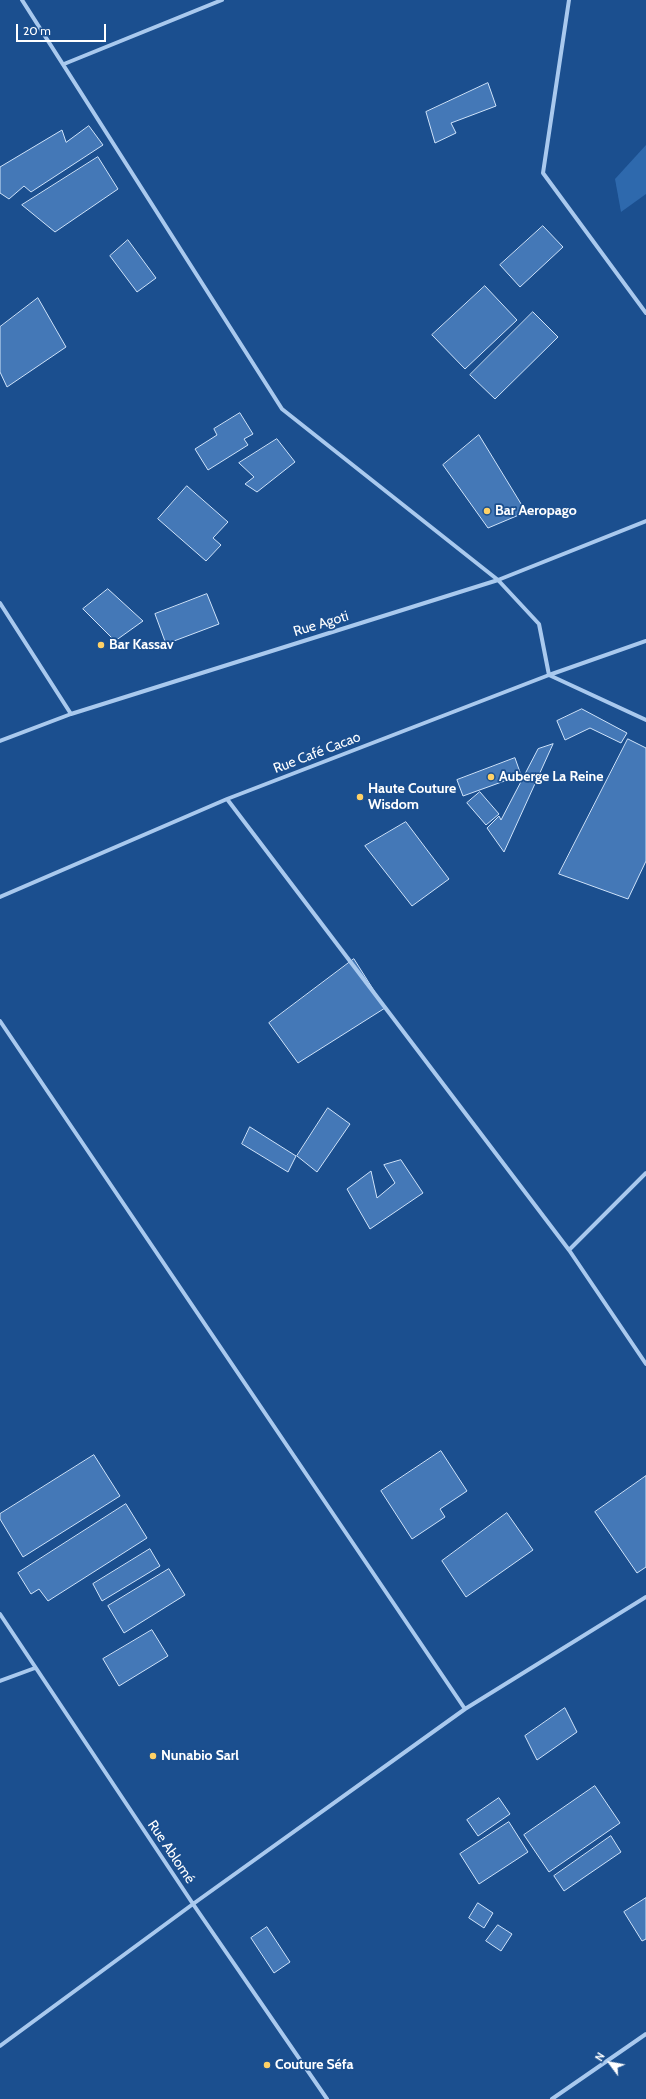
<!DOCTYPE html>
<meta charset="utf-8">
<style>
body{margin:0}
#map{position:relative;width:646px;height:2099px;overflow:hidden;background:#1b4f8f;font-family:Cabin,sans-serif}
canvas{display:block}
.north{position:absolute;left:590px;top:2043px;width:40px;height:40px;-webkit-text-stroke:3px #1b4f8f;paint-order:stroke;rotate:302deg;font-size:11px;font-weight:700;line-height:16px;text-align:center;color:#fff}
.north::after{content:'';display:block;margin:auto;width:14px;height:18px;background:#fff;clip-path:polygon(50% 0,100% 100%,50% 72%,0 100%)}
.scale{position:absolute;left:16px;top:24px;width:90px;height:18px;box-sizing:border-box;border:2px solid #fff;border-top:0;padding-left:5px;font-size:12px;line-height:14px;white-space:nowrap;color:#fff;-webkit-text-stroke:3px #1b4f8f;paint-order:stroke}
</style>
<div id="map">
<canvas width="646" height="2099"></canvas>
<div class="north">N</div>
<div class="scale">20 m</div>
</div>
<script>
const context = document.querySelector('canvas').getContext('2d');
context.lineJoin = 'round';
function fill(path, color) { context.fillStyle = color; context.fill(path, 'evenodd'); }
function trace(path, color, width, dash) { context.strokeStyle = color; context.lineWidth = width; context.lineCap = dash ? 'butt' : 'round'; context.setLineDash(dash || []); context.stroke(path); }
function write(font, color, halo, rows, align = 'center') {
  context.font = font + ' Cabin,sans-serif'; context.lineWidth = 3.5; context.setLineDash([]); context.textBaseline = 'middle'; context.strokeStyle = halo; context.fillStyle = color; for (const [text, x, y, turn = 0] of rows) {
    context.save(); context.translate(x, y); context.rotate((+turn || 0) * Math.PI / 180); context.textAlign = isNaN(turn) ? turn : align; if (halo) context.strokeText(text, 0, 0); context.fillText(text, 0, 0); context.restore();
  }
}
const green = new Path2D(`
 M646,145V194L621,212L615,179Z`);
const building = new Path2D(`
 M488,83L496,106L451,123L456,133L435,143L426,112Z
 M89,126L103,145L31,192L24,186L9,199L0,193V167L62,130L66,142Z
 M98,157L118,189L55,232L22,205Z
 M543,226L563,247L520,287L500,265Z
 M128,240L156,278L137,292L110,256Z
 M485,286L517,320L465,369L432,335Z
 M38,298L66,347L7,387L0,372V327Z
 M533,312L558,337L495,399L470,375Z
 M240,413L253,434L244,439L248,445L208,470L195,449L217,435L214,429Z
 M479,435L526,512L488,528L443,465Z
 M277,439L295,462L257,492L245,484L254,477L239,463Z
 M187,486L228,522L213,538L221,545L206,561L158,519Z
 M108,589L143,621L115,641L83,609Z
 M207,594L219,624L166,644L155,614Z
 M582,709L627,733L621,743L590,728L565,740L557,721Z
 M628,739L646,748V861L628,899L559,874Z
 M553,744L504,852L487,828L499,816L501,820L538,749Z
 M515,758L521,775L463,796L457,780Z
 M480,792L499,814L486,825L467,803Z
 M406,822L449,879L412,906L365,846Z
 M354,959L385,1008L298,1063L269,1023Z
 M328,1108L350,1124L317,1172L297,1156Z
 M250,1127L296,1156L288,1172L242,1144Z
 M401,1160L423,1193L370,1229L347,1189L371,1171L377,1198L395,1183L384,1165Z
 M441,1451L467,1491L440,1509L445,1517L412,1539L381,1491Z
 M94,1455L120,1496L23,1557L0,1519V1514Z
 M646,1476V1567L637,1573L595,1512Z
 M126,1504L147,1538L48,1601L39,1589L31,1594L18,1573Z
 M507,1513L533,1550L466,1597L442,1561Z
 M150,1549L160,1566L102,1601L93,1584Z
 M169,1569L185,1595L124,1633L108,1606Z
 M152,1630L168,1656L119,1686L103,1659Z
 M565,1708L577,1732L537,1760L525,1736Z
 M595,1786L620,1823L549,1872L524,1835Z
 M499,1798L510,1814L478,1836L467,1820Z
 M509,1822L528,1852L479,1884L460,1854Z
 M611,1836L621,1852L564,1891L554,1876Z
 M646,1898V1939L642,1941L624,1912Z
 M478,1903L493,1913L484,1928L469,1918Z
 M498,1925L512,1934L501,1951L486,1941Z
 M267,1927L290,1962L274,1973L251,1938Z`);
const street = new Path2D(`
 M22,0L282,409L498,580L539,624L549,675
 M569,0L543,173L646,313
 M64,64L222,0
 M0,603L71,714
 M549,675L646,720
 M0,741L71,714L498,580L646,521
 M227,799L569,1250L646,1364
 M0,897L227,799L549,675L646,641
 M0,1021L465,1709
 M569,1250L646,1173
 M0,1614L193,1904L327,2099
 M0,1681L35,1668
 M0,2046L193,1904L465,1709L646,1597
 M552,2099L646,2034`);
const markers = [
 [487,511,4,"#ffd166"],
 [101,645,4,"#ffd166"],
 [491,777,4,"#ffd166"],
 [360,797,4,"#ffd166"],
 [153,1756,4,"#ffd166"],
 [267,2065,4,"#ffd166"]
];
const poiNames = [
 ["Bar Aeropago",495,511],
 ["Bar Kassav",109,645],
 ["Auberge La Reine",499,777],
 ["Haute Couture",368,789],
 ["Wisdom",368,805],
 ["Nunabio Sarl",161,1756],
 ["Couture Séfa",275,2065]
];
const streetNames = [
 ["Rue Agoti",321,624,-17],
 ["Rue Café Cacao",317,753,-21],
 ["Rue Ablomé",171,1852,56]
];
fill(green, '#2e69ad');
fill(building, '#4478b7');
trace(building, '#cfe3fa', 1);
trace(street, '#a9c9ee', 4);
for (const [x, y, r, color] of markers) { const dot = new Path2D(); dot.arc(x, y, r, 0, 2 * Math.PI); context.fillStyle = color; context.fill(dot); trace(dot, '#1b4f8f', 1.5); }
write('bold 14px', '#fff', '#1b4f8f', poiNames, 'left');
write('14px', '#fff', '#1b4f8f', streetNames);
</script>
